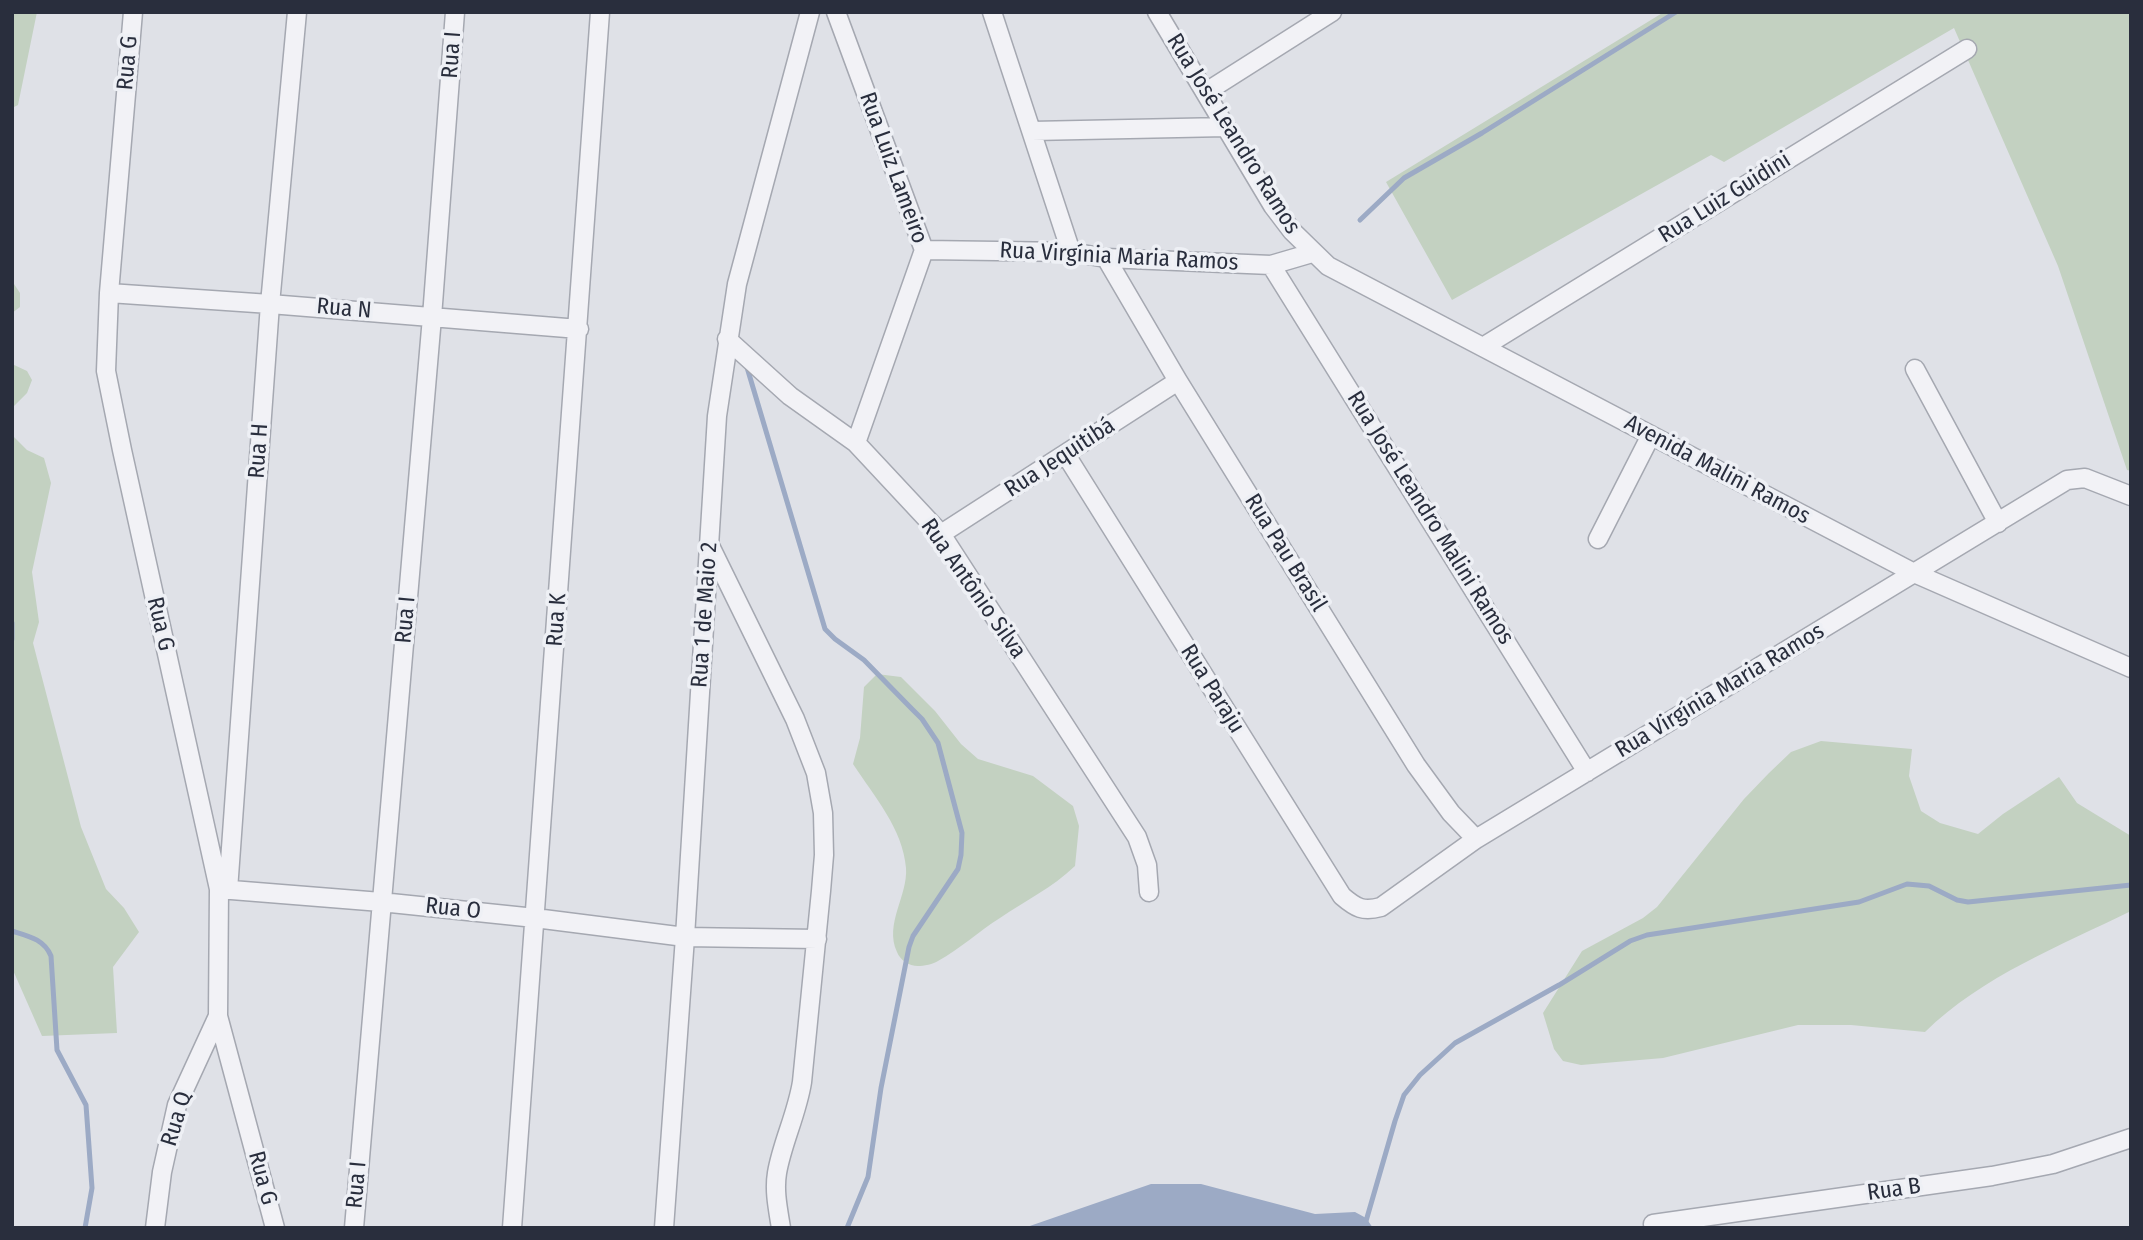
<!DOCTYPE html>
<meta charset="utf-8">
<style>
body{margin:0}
#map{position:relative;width:2143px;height:1240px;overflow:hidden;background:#dfe1e7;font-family:"Fira Sans Condensed",sans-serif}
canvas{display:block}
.frame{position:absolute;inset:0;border:14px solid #292e3d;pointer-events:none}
</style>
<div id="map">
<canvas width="2143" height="1240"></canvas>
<div class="frame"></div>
</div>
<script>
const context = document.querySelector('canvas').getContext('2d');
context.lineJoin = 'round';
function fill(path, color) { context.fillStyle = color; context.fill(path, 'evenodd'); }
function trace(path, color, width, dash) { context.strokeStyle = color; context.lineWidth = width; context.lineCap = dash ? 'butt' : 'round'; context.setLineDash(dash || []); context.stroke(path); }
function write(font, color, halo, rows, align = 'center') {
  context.font = font + ' "Fira Sans Condensed",sans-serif'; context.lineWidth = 7; context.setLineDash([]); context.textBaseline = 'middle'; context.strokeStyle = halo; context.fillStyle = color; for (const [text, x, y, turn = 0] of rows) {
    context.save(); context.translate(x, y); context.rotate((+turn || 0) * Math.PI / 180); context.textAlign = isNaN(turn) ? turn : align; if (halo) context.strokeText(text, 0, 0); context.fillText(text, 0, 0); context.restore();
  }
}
const green = new Path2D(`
 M12,12H37L18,105L12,108Z
 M1664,12H2131V471L2127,470L2058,266L1954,28L1724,162L1711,155L1452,300L1386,182Z
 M12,281L20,293V307L12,313Z
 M12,364L27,371L32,380L27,393L12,408Z
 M12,435L27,450L44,458L51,483L32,572L39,622L33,643L81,827L106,889L124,908L139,932L113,967L117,1033L42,1036L12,968Z
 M877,674L901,677L935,711L961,744L978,759L1033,776L1073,806L1079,826L1075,866C1052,888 1026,900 1000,918C979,931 960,949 938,961C934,964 923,966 918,966C909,966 900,960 897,952C884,924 908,896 906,868C903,829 874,796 853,764L860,738L864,687Z
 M1821,741L1912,749L1909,776L1921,811L1940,823L1978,834L2003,814L2059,777L2077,803L2131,836V911C2060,946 1982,976 1925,1032L1851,1025H1798L1663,1058L1581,1065L1563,1061L1554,1049L1543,1013L1582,951L1643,918L1657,907L1744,799L1769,773L1791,752Z`);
const water = new Path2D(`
 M1151,1184H1201L1315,1214L1355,1212L1366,1218L1373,1228H1024Z`);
const stream = new Path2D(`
 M1360,220L1404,178L1482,133L1676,12
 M746,364L825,629L835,639L864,660L910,707L922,719L938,743L962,833L961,855L958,869L913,936L909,947L881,1088L868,1177L847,1228
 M12,623V639
 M12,931C28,936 44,939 51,956L57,1050L86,1105L92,1188L85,1228
 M1364,1228L1395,1121L1404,1095L1420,1075L1455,1043L1559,985L1630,941L1647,935L1859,902L1907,884L1929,886L1957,900L1968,902L2131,885`);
const minor = new Path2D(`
 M133,12L109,293L106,371L122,450L219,889L218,1016L275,1228
 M836,12L924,250L856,443
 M992,12L1071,252
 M1157,12L1273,206L1292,231L1328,266L1914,573L2131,668
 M1206,92L1332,12
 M1032,131L1226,127
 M924,250L1071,252L1106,258L1271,265L1312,253
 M1106,258L1178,381L1416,765L1451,813L1476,839
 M1271,265L1587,772
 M109,293L270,304L579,329
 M727,339L790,396L856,443L941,534L1137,837L1147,865L1149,892
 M1483,347L1967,49
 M1915,369L1998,523
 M1066,455L1342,896C1356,908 1363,912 1381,907L1476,839L2067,480L2085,478L2131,496
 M941,534L1178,381
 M1598,539L1651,435
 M711,548L795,719L816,773L823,813L824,855L821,891L802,1082C797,1114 782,1143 777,1173C774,1191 778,1209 781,1228
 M219,889L381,902L535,918L685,937L817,939
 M228,890L270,304L297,12
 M1653,1224L1992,1176L2053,1164L2131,1138
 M155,1228L162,1172L177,1105L218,1016
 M354,1228L432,317L455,12
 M512,1228L600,12
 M664,1228L685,937L717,416L737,284L810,12`);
const streetNames = [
 ["Rua I",452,55,-86],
 ["Rua G",128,63,-85],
 ["Rua José Leandro Ramos",1233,134,58],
 ["Rua Luiz Lameiro",893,168,70],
 ["Rua Luiz Guidini",1725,198,-32],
 ["Rua Virgínia Maria Ramos",1119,257,3],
 ["Rua N",344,309,5],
 ["Rua H",259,451,-86],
 ["Rua Jequitibá",1060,458,-33],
 ["Avenida Malini Ramos",1717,470,28],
 ["Rua José Leandro Malini Ramos",1430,518,58],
 ["Rua Pau Brasil",1285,553,58],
 ["Rua Antônio Silva",973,589,55],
 ["Rua 1 de Maio 2",705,615,-86],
 ["Rua I",406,620,-85],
 ["Rua K",557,620,-86],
 ["Rua G",160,624,77],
 ["Rua Paraju",1212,689,58],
 ["Rua Virgínia Maria Ramos",1720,691,-31],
 ["Rua O",453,909,6],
 ["Rua Q",177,1119,-73],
 ["Rua G",262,1178,75],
 ["Rua I",357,1185,-85],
 ["Rua B",1894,1190,-8]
];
fill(green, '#c3d1c1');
fill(water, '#9caac5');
trace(stream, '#9caac5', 5);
trace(minor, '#a5a8b1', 21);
trace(minor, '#f2f2f6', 18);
write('23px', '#292e3d', '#eef0f5', streetNames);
</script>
